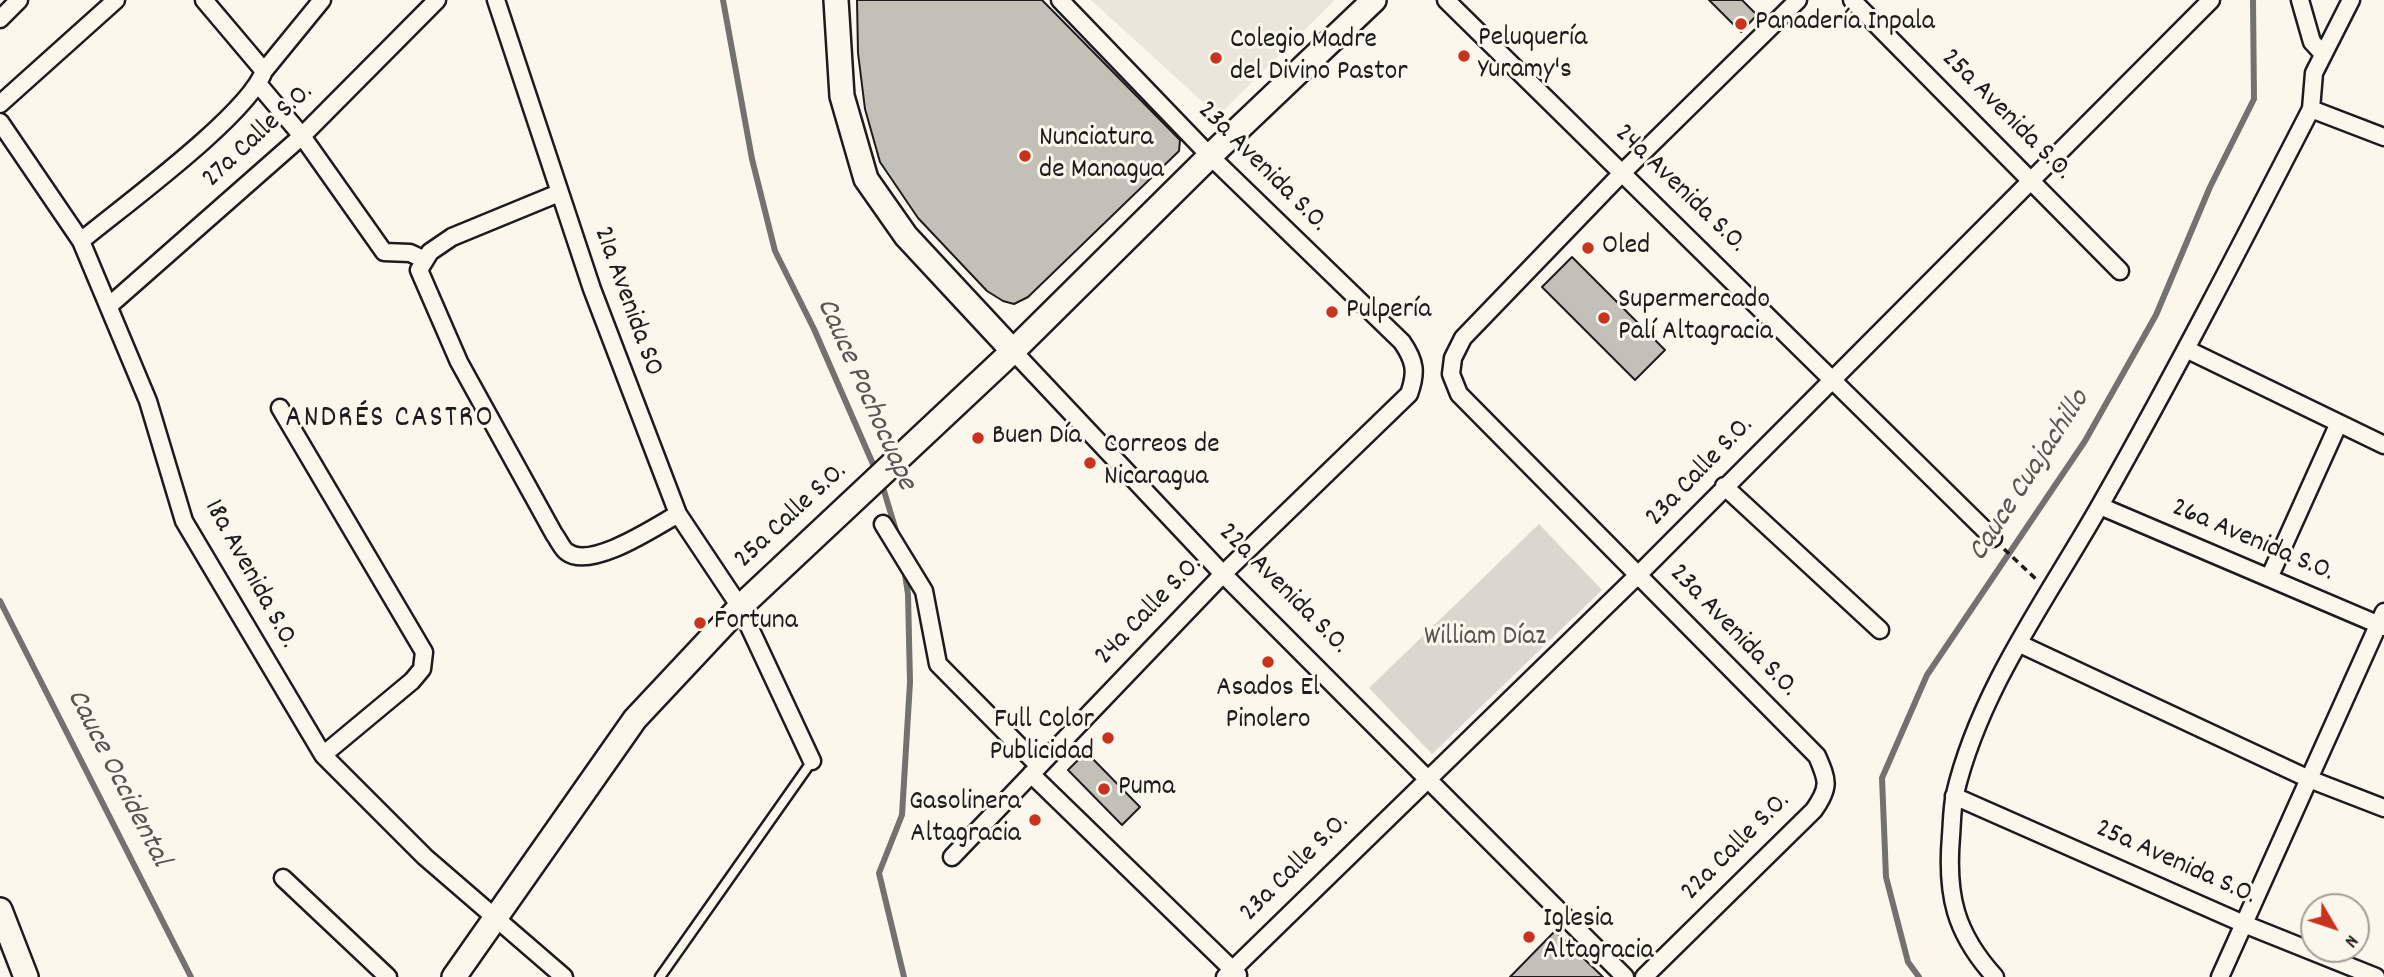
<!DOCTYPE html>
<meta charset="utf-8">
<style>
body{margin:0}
#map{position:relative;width:2384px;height:977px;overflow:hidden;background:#fbf7ec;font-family:Dekko,sans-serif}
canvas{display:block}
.north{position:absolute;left:2300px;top:893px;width:70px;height:70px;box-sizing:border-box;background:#fbf7ec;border:2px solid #a29f99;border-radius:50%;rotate:129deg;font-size:19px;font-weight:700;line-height:28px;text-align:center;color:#1c1c1c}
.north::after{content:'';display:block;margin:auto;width:24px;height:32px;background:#c8321e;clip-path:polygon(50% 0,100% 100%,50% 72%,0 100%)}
</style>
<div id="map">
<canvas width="2384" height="977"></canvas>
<div class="north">N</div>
</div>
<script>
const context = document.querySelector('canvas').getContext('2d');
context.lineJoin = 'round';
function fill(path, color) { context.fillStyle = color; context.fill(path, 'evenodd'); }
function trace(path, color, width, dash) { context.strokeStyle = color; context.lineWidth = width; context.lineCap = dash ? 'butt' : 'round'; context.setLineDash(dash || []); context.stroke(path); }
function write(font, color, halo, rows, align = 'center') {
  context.font = font + ' Dekko,sans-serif'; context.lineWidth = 6; context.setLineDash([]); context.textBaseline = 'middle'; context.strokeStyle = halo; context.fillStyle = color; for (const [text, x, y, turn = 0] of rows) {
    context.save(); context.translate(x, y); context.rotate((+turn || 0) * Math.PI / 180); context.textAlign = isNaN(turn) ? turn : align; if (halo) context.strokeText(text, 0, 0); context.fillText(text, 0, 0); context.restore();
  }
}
const built = new Path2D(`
 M1091,0H1335L1218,116Z`);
const green = new Path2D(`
 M1539,524L1602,590L1432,754L1369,688Z`);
const stream = new Path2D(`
 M723,0L752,159L775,251L814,329L876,471
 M881,481L898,537
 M904,568L908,594L910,682L902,815L879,873L904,977
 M0,601L191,977
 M1919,977L1908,962L1886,877L1882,778L1927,675L2085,441L2156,315L2210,187L2254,99L2253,0`);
const building = new Path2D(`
 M857,0H1042L1180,140L1179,151L1028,297L1014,304L1003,301L987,291L918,218L880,162L865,109L858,53Z
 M1709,0H1742L1757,15L1741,32Z
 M1572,257L1665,350L1635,380L1542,287Z
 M1086,752L1140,807L1122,825L1068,770Z
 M1555,931L1603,977H1510Z`);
const path = new Path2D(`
 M2004,549L2037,580`);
const lane = new Path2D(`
 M660,977L812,761`);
const street = new Path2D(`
 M204,0L264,71
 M496,0L592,289L678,514L740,607L812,761
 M1446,0L1993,538
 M1852,0L2120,271
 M2300,0L2312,42L2323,54
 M0,19L19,0
 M259,85L302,136L384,252L410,253L425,260
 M0,104L116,0
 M2311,109L2384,137
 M0,122L81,241L148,401L184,521L323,755L425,857L564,977
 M559,193L452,237L430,252L419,270L459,362L554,534C558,539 562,549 567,552C591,570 655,527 678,514
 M81,241C122,207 248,115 264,71L322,0
 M110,305L302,136L437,0
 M2188,350L2384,445
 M1013,351L1223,574L1625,977
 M280,408L424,652L422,669L412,681L323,755
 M1724,486L1880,630
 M2100,506L2384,627
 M883,524L924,591L938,664L1039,766
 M2269,578L2338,425
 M2020,644L2309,779L2384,808
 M1031,774L1238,975
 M1954,796L2244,924L2376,977
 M952,857L1223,574L1409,394C1417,372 1415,361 1402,342L1210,156L1060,0
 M283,878L388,977
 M1225,977L1639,574L2211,0
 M1644,977L1814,810C1830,787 1828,781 1817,756L1459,394L1451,374L1453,358L1463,338L1623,172L1798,0
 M1995,977C1955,933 1946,895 1951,836C1952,823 1952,807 1955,794C1980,688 2049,596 2102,502C2175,373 2243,241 2311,109L2314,73L2351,0
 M2220,977L2384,612`);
const secondary = new Path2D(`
 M836,0L842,96L866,179L906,236L1013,351
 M0,910L26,977
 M454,977L635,719L740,607L1013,351L1210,156L1374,0`);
const markers = [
 [1741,24,7,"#c8321e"],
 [1464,56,7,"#c8321e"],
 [1216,58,7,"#c8321e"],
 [1025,156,7,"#c8321e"],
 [1588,248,7,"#c8321e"],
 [1332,312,7,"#c8321e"],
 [1604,318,7,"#c8321e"],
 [978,438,7,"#c8321e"],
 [1090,463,7,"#c8321e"],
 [700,623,7,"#c8321e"],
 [1268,662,7,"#c8321e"],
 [1108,738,7,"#c8321e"],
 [1104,789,7,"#c8321e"],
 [1035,820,7,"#c8321e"],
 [1529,937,7,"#c8321e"]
];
const poiNames = [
 ["Panadería Inpala",1755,24],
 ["Peluquería",1478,40],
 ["Yuramy's",1478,72],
 ["Colegio Madre",1230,42],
 ["del Divino Pastor",1230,74],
 ["Nunciatura",1039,140],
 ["de Managua",1039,172],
 ["Oled",1602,248],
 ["Supermercado",1618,302],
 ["Palí Altagracia",1618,334],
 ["Pulpería",1346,312],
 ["Buen Día",992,438],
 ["Correos de",1104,447],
 ["Nicaragua",1104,479],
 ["Fortuna",714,623],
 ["Asados El",1268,690,"center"],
 ["Pinolero",1268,722,"center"],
 ["Full Color",1094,722,"right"],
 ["Publicidad",1094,754,"right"],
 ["Puma",1118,789],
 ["Gasolinera",1021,804,"right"],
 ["Altagracia",1021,836,"right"],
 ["Iglesia",1543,921],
 ["Altagracia",1543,953]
];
const streetNames = [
 ["25a Avenida S.O.",2005,116,45],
 ["27a Calle S.O.",259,137,-43],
 ["23a Avenida S.O.",1261,168,45],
 ["24a Avenida S.O.",1679,190,44],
 ["21a Avenida SO",626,302,70],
 ["23a Calle S.O.",1701,473,-46],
 ["25a Calle S.O.",792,517,-43],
 ["26a Avenida S.O.",2252,542,23],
 ["18a Avenida S.O.",249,575,61],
 ["22a Avenida S.O.",1282,590,45],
 ["24a Calle S.O.",1150,612,-46],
 ["23a Avenida S.O.",1732,632,46],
 ["22a Calle S.O.",1737,848,-45],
 ["25a Avenida S.O.",2175,864,24],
 ["23a Calle S.O.",1296,869,-45]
];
const parkNames = [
 ["William Díaz",1485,639]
];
const waterNames = [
 ["Cauce Pochocuape",864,395,66],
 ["Cauce Cuajachillo",2031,477,-57],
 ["Cauce Occidental",116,779,63]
];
const neighbourhoodNames = [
 ["ANDRÉS CASTRO",390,421]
];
fill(built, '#eae6dc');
fill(green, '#dad7ce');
trace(stream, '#74726e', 6);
fill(building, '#c3c0b8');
trace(building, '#1c1c1c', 2);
trace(lane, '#1c1c1c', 13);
trace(street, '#1c1c1c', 21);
trace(secondary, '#1c1c1c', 28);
trace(path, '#1c1c1c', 3.5, [7, 5]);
trace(lane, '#fbf7ec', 8);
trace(street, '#fbf7ec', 16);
trace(secondary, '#fbf7ec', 23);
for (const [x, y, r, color] of markers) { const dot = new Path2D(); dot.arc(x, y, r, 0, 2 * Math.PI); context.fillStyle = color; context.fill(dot); trace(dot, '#fbf7ec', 2.5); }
write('28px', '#1c1c1c', '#fbf7ec', poiNames, 'left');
write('28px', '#1c1c1c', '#fbf7ec', streetNames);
write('28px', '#555451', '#fbf7ec', parkNames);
write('italic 30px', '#575653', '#fbf7ec', waterNames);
context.letterSpacing = '2px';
write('30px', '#1c1c1c', '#fbf7ec', neighbourhoodNames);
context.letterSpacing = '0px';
</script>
